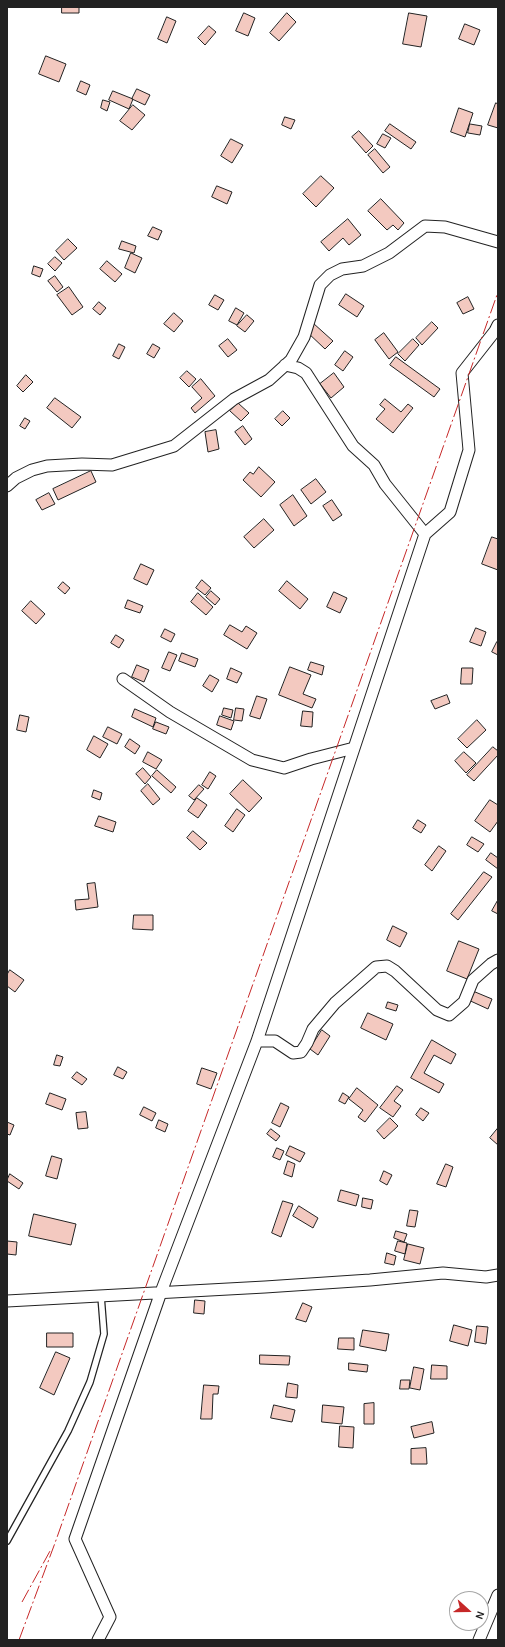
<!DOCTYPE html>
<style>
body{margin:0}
#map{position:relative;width:505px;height:1647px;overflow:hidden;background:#fff;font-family:Karla,sans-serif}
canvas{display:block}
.frame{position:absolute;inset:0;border:8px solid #222;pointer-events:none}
.north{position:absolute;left:449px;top:1591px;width:40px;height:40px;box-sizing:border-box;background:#fff;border:1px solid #a7a7a7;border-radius:50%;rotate:111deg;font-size:11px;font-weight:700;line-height:16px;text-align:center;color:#222}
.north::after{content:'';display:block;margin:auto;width:14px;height:18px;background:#c62828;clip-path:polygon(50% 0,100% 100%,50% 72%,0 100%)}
</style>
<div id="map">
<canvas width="505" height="1647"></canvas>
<div class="frame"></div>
<div class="north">N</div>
</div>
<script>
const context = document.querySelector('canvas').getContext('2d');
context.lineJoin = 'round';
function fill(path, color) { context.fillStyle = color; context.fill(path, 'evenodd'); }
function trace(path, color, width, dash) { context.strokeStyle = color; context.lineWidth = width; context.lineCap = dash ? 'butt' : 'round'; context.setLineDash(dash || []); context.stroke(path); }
const building = new Path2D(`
 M62,7H79V13H62Z
 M244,13L255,18L248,36L236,31Z
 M287,13L296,22L279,41L270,33Z
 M409,13L427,16L421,47L403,44Z
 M167,17L176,21L167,43L158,39Z
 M465,24L480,30L474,45L459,39Z
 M209,26L216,32L205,45L198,38Z
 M46,56L66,64L59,82L39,74Z
 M81,81L90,85L86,95L77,91Z
 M137,89L150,95L145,105L132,99Z
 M113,91L133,99L129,109L109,100Z
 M103,100L110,102L107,111L101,108Z
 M496,103L498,104V128L488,125Z
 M133,105L145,115L132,130L120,121Z
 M459,108L473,113L465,137L451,132Z
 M285,117L295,120L291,129L282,125Z
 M390,124L416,142L411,149L385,131Z
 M470,124L482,126L480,135L468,133Z
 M359,131L373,146L366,153L352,137Z
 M383,134L391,138L385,148L377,144Z
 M231,139L243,145L232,163L221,156Z
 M375,149L390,167L383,173L368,155Z
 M321,176L334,188L316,207L303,194Z
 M217,186L232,192L227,204L212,197Z
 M381,199L404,223L398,230L393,225L387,230L368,211Z
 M348,219L361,235L349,245L343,238L329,251L321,242Z
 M153,227L162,231L158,240L148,236Z
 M68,239L77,248L64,260L56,251Z
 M122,241L136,246L134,253L119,249Z
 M131,253L142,258L135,273L125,268Z
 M55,257L62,263L55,271L48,264Z
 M107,261L122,274L115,282L100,269Z
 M34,266L43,269L40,277L32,274Z
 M55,276L63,287L57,292L48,281Z
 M69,287L83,307L72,315L57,295Z
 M346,294L364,306L357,317L339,305Z
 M215,295L224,300L218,310L209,305Z
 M468,297L474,309L463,314L457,303Z
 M99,302L106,308L100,315L93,309Z
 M236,308L244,313L237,325L229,321Z
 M174,313L183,321L174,332L164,324Z
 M247,315L254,321L245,332L237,326Z
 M432,322L438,328L422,345L416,338Z
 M313,323L333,341L325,349L306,331Z
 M384,333L398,352L389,359L375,340Z
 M228,339L237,350L228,357L219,346Z
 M413,339L419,345L405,361L398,354Z
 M119,344L125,347L119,359L113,356Z
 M153,344L160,348L154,358L147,354Z
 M345,351L353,357L343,371L335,365Z
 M396,357L440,389L434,397L390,365Z
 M187,371L196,379L189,387L180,378Z
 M334,373L344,387L331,398L320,384Z
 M26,375L33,382L23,392L17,386Z
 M201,379L215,396L195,413L191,408L202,398L192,387Z
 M55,398L81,417L72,428L47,408Z
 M385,399L401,412L408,404L413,408L393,433L376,419L385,409L380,405Z
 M238,403L249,413L241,421L230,411Z
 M283,411L290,418L282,426L275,419Z
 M25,418L30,421L25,429L20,426Z
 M243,426L252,439L245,445L235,432Z
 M216,430L219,449L208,452L205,432Z
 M259,467L275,482L261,497L243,480L250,472L253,474Z
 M91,471L96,482L58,500L53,489Z
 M316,479L326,492L311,504L301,490Z
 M49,493L55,504L42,510L36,500Z
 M293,495L307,516L294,526L280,505Z
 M332,500L342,515L333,521L323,506Z
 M264,519L274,530L254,548L244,537Z
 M492,537L498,539V570L482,564Z
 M141,564L154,570L147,585L134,579Z
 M202,580L211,588L205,595L196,588Z
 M287,581L308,599L300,609L279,591Z
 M63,582L70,588L65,594L58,588Z
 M211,591L220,599L215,605L206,597Z
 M334,592L347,598L340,613L327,607Z
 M198,593L213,607L206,615L191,602Z
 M128,600L143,606L140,613L125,608Z
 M31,601L45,614L36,624L22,611Z
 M230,625L242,632L246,626L257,633L247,649L224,635Z
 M476,628L486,632L481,646L470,642Z
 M165,629L175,634L171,642L161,637Z
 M116,635L124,640L119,648L111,643Z
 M497,642L498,643V655L492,652Z
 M169,652L177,655L170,671L162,668Z
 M182,653L198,659L195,667L179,661Z
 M311,662L324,666L322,675L308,670Z
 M137,665L149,670L144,682L132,677Z
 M290,667L311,675L303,694L316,699L312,708L279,695Z
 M231,668L242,673L237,683L227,679Z
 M462,668H473L472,684H461Z
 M210,675L219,680L212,692L203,686Z
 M447,695L450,703L435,709L431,701Z
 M257,696L267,699L260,719L250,716Z
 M224,708L233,710L231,718L222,715Z
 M236,708L244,709L242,721L234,720Z
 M135,709L156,718L153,727L132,717Z
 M303,711L313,712L312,727L301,726Z
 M20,715L29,717L26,732L17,730Z
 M220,716L234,721L231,730L217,725Z
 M477,720L486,730L467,748L458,739Z
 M156,722L169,727L166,734L153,729Z
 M108,727L122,734L117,744L103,737Z
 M94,736L108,744L100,758L87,750Z
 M130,739L140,746L135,754L125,747Z
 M493,747L498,751V755L474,781L467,775Z
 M148,752L162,760L156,769L143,762Z
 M464,752L476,763L466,773L455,761Z
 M143,768L151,777L145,784L136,774Z
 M157,770L176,787L171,793L152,776Z
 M210,772L216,776L208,789L202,785Z
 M243,780L262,798L249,812L230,794Z
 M148,784L160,799L153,805L141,791Z
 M199,785L204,789L194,800L189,796Z
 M94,790L102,793L100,800L92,797Z
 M197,798L207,805L198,818L188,811Z
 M490,800L498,805V821L490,832L475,821Z
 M237,809L245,815L233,832L225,826Z
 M99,816L116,822L113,832L95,826Z
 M418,820L426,825L421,833L413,828Z
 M193,831L207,843L200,850L187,838Z
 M472,837L484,844L478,852L467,845Z
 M439,846L446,851L432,871L425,865Z
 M491,853L498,858V869L486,860Z
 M484,872L492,877L458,920L451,914Z
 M95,883L98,907L76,910L75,900L89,899L87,884Z
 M498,900V914L492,911Z
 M134,915H153V930L133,929Z
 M393,926L407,933L400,947L387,940Z
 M459,941L479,949L467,979L447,971Z
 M10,970L24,980L15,992L7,986V975Z
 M468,989L492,999L488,1009L464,998Z
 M388,1002L398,1005L396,1011L386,1008Z
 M368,1013L393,1024L386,1040L361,1028Z
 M322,1030L330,1036L318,1055L310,1049Z
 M432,1040L456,1054L451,1064L434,1055L424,1073L444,1084L439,1093L411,1078Z
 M57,1055L63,1057L60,1066L54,1065Z
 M118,1067L127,1072L123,1079L114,1075Z
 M202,1068L217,1073L211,1089L197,1084Z
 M77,1072L87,1079L82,1085L72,1078Z
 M397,1086L403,1090L394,1101L401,1106L393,1117L380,1108Z
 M357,1088L378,1105L365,1122L358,1117L363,1110L349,1099Z
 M50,1093L66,1099L62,1110L46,1104Z
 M343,1093L349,1097L345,1104L339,1101Z
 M281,1103L289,1107L280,1127L272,1123Z
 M144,1107L156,1113L152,1121L140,1115Z
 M421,1108L429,1113L423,1121L416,1115Z
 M86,1112L88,1128L78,1129L76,1113Z
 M390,1118L398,1126L384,1139L377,1131Z
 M159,1120L168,1124L165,1132L156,1128Z
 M7,1122L14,1125L10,1135L7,1134Z
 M498,1128V1145L490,1138Z
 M271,1129L280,1136L276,1141L267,1134Z
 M290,1146L305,1153L300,1162L286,1155Z
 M277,1148L284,1151L280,1160L273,1157Z
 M52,1156L62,1159L57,1179L46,1176Z
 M288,1161L295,1164L292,1177L284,1174Z
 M446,1164L453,1167L446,1187L437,1184Z
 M384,1171L392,1175L387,1185L380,1181Z
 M10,1174L23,1183L19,1189L7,1181Z
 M341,1190L359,1195L356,1206L338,1201Z
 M363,1198L373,1200L371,1209L362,1207Z
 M283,1201L293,1204L281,1237L272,1233Z
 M299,1206L318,1218L313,1228L293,1216Z
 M410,1210L418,1211L415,1227L407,1226Z
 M34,1214L76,1224L71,1245L29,1236Z
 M396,1231L407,1234L404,1242L394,1238Z
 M7,1241L17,1242L16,1255L7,1254Z
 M398,1241L407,1243L405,1254L395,1251Z
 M408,1244L424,1248L420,1264L404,1260Z
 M387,1253L396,1256L394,1265L385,1263Z
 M195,1300L205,1301L204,1314L194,1313Z
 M303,1303L312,1307L306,1322L296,1319Z
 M454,1325L472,1330L468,1346L450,1341Z
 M477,1326L488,1327L486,1344L475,1342Z
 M363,1330L389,1334L386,1351L360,1346Z
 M47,1333H73V1347H47Z
 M339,1338H354V1350L338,1349Z
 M56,1352L70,1358L54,1395L40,1388Z
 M260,1355L290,1356L289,1365L260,1364Z
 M349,1363L368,1365L367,1372L349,1370Z
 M432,1365L447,1366V1379H431Z
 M414,1367L424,1369L420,1390L410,1388Z
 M401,1380H410L409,1389H400Z
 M288,1383L298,1385L297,1398L286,1397Z
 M204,1385L219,1386L218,1394H213L212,1419H201Z
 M374,1403V1424H364V1404Z
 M274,1405L295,1410L292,1422L271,1418Z
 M323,1405L344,1407L342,1424L322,1422Z
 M432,1422L434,1433L414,1438L411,1427Z
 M340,1426L354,1427L353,1448L339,1447Z
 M426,1448L427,1464H411V1449Z`);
const service = new Path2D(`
 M7,1541L68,1431L90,1382L104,1334L101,1296`);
const minor = new Path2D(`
 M285,365L298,368L306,373L353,446L374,465L385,484L425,534
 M7,486L16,478L32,470L47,466L82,464L112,465L174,446L234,399L269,380L291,360L304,337L320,285L330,275L342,269L363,266L389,253L425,226L445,227L498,242
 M123,679L170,712L252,760L284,768L311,759L354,748
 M257,1041H275L293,1053L301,1052L307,1043L313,1029L335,1003L376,967L387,966L395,971L437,1010L449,1015L464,1002L473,980L491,964L498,960
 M7,1301L265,1287L370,1280L443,1273L486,1277L498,1275
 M98,1640L110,1617L75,1539L161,1292L257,1041L425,534L450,512L469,450L462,373L495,331L498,325
 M479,1640L498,1595`);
const power = new Path2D(`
 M22,1602L50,1551
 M19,1640L55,1543L498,292`);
fill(building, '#f3c9c0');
trace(building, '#222', 1);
trace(service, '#222', 8);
trace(minor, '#222', 13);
trace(service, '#fff', 5.5);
trace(minor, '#fff', 11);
trace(power, '#c62828', 1, [14, 3, 2, 3]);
</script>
